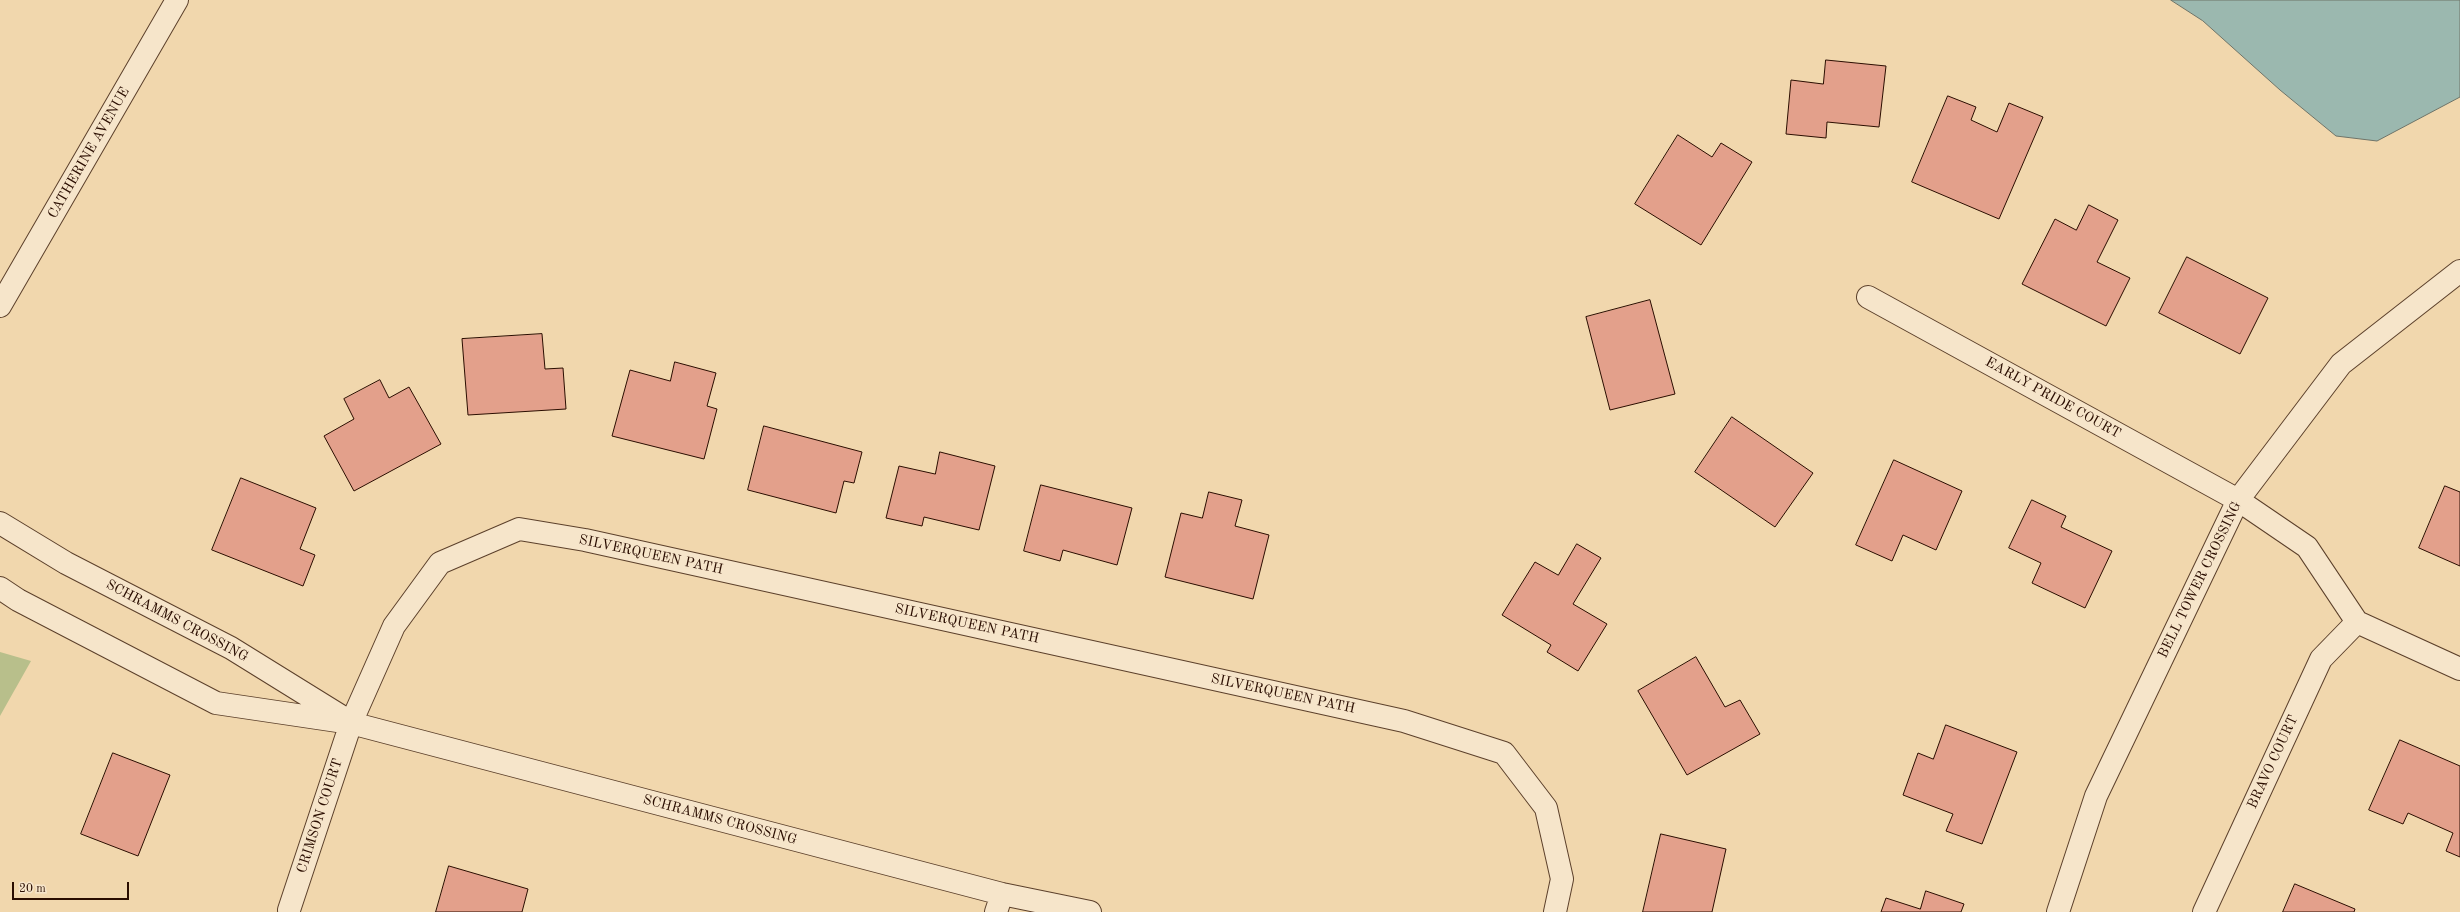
<!DOCTYPE html>
<style>
body{margin:0}
#map{position:relative;width:2460px;height:912px;overflow:hidden;background:#f1d7ad;font-family:"Old Standard TT",serif}
canvas{display:block}
.scale{position:absolute;left:12px;top:882px;width:117px;height:18px;box-sizing:border-box;border:2px solid #2a0d00;border-top:0;padding-left:5px;font-size:12px;line-height:14px;white-space:nowrap;color:#2a0d00;-webkit-text-stroke:3px #f6e5ca;paint-order:stroke}
</style>
<div id="map">
<canvas width="2460" height="912"></canvas>
<div class="scale">20 m</div>
</div>
<script>
const context = document.querySelector('canvas').getContext('2d');
context.lineJoin = 'round';
function fill(path, color) { context.fillStyle = color; context.fill(path, 'evenodd'); }
function trace(path, color, width, dash) { context.strokeStyle = color; context.lineWidth = width; context.lineCap = dash ? 'butt' : 'round'; context.setLineDash(dash || []); context.stroke(path); }
function write(font, color, halo, rows, align = 'center') {
  context.font = font + ' "Old Standard TT",serif'; context.lineWidth = 3; context.setLineDash([]); context.textBaseline = 'middle'; context.strokeStyle = halo; context.fillStyle = color; for (const [text, x, y, turn = 0] of rows) {
    context.save(); context.translate(x, y); context.rotate((+turn || 0) * Math.PI / 180); context.textAlign = isNaN(turn) ? turn : align; if (halo) context.strokeText(text, 0, 0); context.fillText(text, 0, 0); context.restore();
  }
}
const green = new Path2D(`
 M0,652L31,661L0,716Z`);
const water = new Path2D(`
 M2171,0H2460V97L2377,141L2336,136L2280,90L2203,21Z`);
const building = new Path2D(`
 M1826,60L1886,66L1879,127L1827,122L1826,138L1786,134L1791,80L1823,84Z
 M1948,96L1976,107L1971,120L1997,132L2009,103L2043,117L1999,219L1912,182Z
 M1678,135L1712,157L1721,143L1752,162L1701,245L1635,204Z
 M2089,205L2118,220L2097,262L2130,278L2106,326L2022,284L2055,219L2076,230Z
 M2187,257L2268,298L2240,354L2159,313Z
 M1650,300L1675,394L1610,410L1586,317Z
 M542,334L545,369L563,368L566,409L468,415L462,339Z
 M675,362L716,373L707,406L717,409L704,459L612,436L630,370L670,381Z
 M380,380L389,398L409,387L441,444L354,491L324,436L354,419L344,399Z
 M1732,417L1813,473L1775,527L1695,472Z
 M764,426L862,452L854,483L844,481L836,513L748,490Z
 M940,452L995,466L979,530L924,517L922,526L886,518L899,466L935,474Z
 M1894,460L1962,491L1936,550L1903,535L1892,561L1856,545Z
 M241,478L316,508L300,549L315,555L303,586L212,550Z
 M1041,485L1132,508L1117,565L1063,550L1060,561L1024,551Z
 M2445,486L2460,492V566L2419,548Z
 M1209,492L1242,500L1235,526L1269,535L1253,599L1165,577L1181,513L1202,518Z
 M2032,500L2066,516L2061,527L2112,551L2085,608L2032,583L2041,563L2009,548Z
 M1577,544L1601,558L1573,604L1607,624L1578,671L1547,652L1551,645L1502,615L1535,562L1558,575Z
 M1696,657L1725,707L1740,700L1760,734L1687,775L1638,691Z
 M1946,725L2017,752L1982,844L1946,831L1953,814L1903,795L1918,753L1933,759Z
 M2400,740L2460,766V857L2446,851L2453,833L2408,813L2403,824L2369,810Z
 M113,753L170,775L138,856L81,834Z
 M1661,834L1726,849L1712,912H1643Z
 M449,866L528,889L522,912H436Z
 M2295,884L2355,909L2354,912H2283Z
 M1926,891L1964,904L1961,912H1881L1886,898L1920,909Z`);
const minor = new Path2D(`
 M1868,297L2238,500L2307,547L2357,622L2460,669
 M0,523L66,563L231,648L344,718
 M0,588L18,600L216,703L351,723L1002,894L1090,912
 M289,910L351,723L394,626L440,563L519,529L585,540L1404,721L1504,753L1546,808L1562,879L1555,912
 M996,912L1002,894
 M2058,912L2096,796L2238,500L2341,364L2460,271
 M2204,912L2321,659L2357,622`);
const tertiary = new Path2D(`
 M0,306L177,0`);
const streetNames = [
 ["CATHERINE AVENUE",89,153,-60],
 ["EARLY PRIDE COURT",2053,398,29],
 ["SILVERQUEEN PATH",651,555,12],
 ["BELL TOWER CROSSING",2200,580,-64],
 ["SCHRAMMS CROSSING",177,621,28],
 ["SILVERQUEEN PATH",967,624,12],
 ["SILVERQUEEN PATH",1283,694,12],
 ["BRAVO COURT",2273,762,-65],
 ["CRIMSON COURT",320,816,-72],
 ["SCHRAMMS CROSSING",720,820,15]
];
fill(green, '#b8bf8b');
fill(water, '#9bb8af');
trace(water, '#6e7469', 1);
fill(building, '#e3a08b');
trace(building, '#2a0d00', 1);
trace(minor, '#5c402b', 24);
trace(tertiary, '#5c402b', 24);
trace(minor, '#f6e5ca', 22);
trace(tertiary, '#f6e5ca', 22);
write('14px', '#2a0d00', '#f6e5ca', streetNames);
</script>
